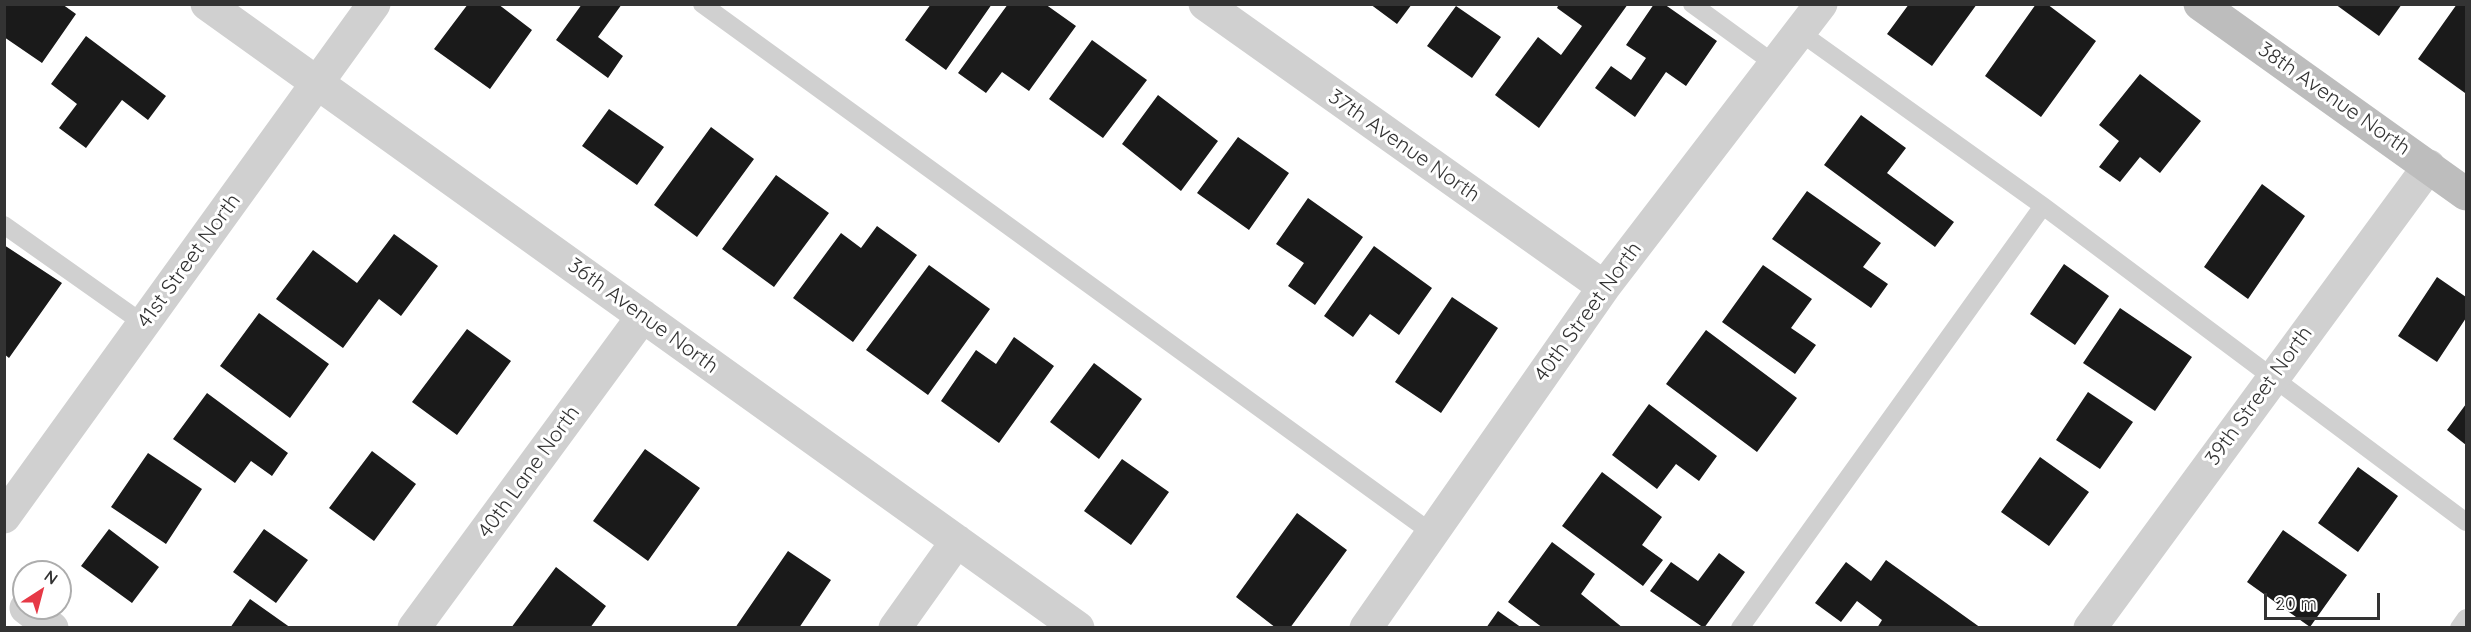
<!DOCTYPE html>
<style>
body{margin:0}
#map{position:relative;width:2471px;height:632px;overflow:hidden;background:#fff;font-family:Quicksand,sans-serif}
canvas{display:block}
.frame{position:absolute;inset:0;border:6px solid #333;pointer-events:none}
.north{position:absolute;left:12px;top:560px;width:60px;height:60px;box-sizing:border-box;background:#fff;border:2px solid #adadad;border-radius:50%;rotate:36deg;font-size:16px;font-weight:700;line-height:24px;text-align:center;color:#333}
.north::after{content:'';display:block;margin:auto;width:21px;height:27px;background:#e63946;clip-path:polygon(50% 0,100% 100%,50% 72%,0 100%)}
.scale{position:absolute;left:2264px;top:593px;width:116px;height:27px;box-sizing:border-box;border:3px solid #333;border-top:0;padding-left:8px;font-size:18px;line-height:21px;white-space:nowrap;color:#333;-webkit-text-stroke:4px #fff;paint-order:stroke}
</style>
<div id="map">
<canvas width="2471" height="632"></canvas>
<div class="frame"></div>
<div class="north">N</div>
<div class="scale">20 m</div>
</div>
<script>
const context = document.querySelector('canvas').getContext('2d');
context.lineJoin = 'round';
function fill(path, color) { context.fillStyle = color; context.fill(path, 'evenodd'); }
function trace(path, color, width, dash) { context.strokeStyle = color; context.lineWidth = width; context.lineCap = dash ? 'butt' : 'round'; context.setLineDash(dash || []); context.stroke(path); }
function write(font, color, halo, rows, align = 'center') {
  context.font = font + ' Quicksand,sans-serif'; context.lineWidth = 6; context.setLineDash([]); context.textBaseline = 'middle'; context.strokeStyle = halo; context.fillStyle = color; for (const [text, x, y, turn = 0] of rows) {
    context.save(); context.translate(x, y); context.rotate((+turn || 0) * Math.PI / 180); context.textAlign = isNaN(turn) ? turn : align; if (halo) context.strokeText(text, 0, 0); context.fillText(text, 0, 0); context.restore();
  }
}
const building = new Path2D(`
 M4,4H62L76,14L42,63L4,37Z
 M468,4H498L532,30L490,89L434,49Z
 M582,4H622L598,37L623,56L608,78L556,40Z
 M931,4H992L946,70L905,40Z
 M1008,4H1045L1076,26L1029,91L1002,72L986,93L958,73Z
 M1370,4H1412L1397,24Z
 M1559,4H1628L1539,128L1495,95L1538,37L1561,55L1582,26L1557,8Z
 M1654,4H1664L1717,41L1686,86L1666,72L1635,117L1595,88L1611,66L1631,80L1646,58L1626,45Z
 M1909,4H1977L1932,66L1887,34Z
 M2036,4H2047L2096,41L2041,117L1985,76Z
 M2335,4H2402L2379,36Z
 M2457,4H2466L2465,93L2418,59Z
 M1456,6L1501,37L1472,78L1427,46Z
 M86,36L166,96L148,120L122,100L86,148L59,128L77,104L51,84Z
 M1092,40L1147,80L1103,138L1049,99Z
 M2140,74L2201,121L2160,173L2140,157L2120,182L2099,167L2119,141L2099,125Z
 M1158,95L1218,141L1181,191L1122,144Z
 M609,109L664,147L637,185L582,146Z
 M1861,115L1906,148L1887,173L1954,222L1935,247L1824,165Z
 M711,127L754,159L697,237L654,205Z
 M1238,137L1289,173L1249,230L1197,193Z
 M776,175L829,213L774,287L722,249Z
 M2262,184L2305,216L2248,299L2204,267Z
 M1807,191L1881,243L1863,267L1888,284L1871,308L1772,239Z
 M1308,198L1363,237L1315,305L1288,286L1304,263L1276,244Z
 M877,226L917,255L853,342L793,298L841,233L861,248Z
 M394,234L438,266L401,316L379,299L343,348L276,299L313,250L357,283Z
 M4,245L62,283L9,358L4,354Z
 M1374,246L1432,288L1399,335L1370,314L1353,337L1324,316Z
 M2064,264L2109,296L2075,345L2030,314Z
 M929,265L990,309L928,395L866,350Z
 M1763,265L1812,299L1791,328L1816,345L1795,374L1722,322Z
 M2437,277L2466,297V318L2437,362L2398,336Z
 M1452,297L1498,328L1441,413L1395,382Z
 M2120,308L2192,357L2155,411L2083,363Z
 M259,313L329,364L290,418L220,366Z
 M467,329L511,361L457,435L412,402Z
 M1706,330L1797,398L1757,452L1666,384Z
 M1014,337L1054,366L999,443L941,401L976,350L996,364Z
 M1094,363L1142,399L1099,459L1050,422Z
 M2088,392L2133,422L2100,469L2056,440Z
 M207,393L288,453L272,476L251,461L235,483L173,439Z
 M1649,404L1717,456L1699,481L1676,464L1657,489L1612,455Z
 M2466,404V445L2447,430Z
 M645,449L700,488L648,561L593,521Z
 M372,451L416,484L374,541L329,508Z
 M148,453L202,489L166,544L111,507Z
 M2040,457L2089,492L2049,546L2001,512Z
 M1122,459L1169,492L1131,545L1084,511Z
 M2358,467L2398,496L2358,552L2318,523Z
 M1602,472L1662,517L1642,545L1663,560L1643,586L1562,526Z
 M1297,513L1347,550L1290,628H1276L1236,597Z
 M109,529L159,567L132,603L81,566Z
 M264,529L308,560L276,603L233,572Z
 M2283,530L2347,575L2310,627L2247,582Z
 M1552,542L1595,574L1581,594L1623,628H1543L1508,602Z
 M788,551L831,580L799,628H735Z
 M1719,553L1745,572L1704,628L1650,591L1671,562L1698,581Z
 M1886,560L1981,628H1877L1882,620L1857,601L1841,622L1815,603L1846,562L1871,581Z
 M556,567L606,606L590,628H511Z
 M250,599L291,628H230Z
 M1498,611L1522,628H1486Z`);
const lane = new Path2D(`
 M702,4L1432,533
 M1692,4L1776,65
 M1801,33L2043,206L2466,522
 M4,225L144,324
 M1740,628L2043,206
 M2459,628L2466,618`);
const street = new Path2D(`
 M207,4L1078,628
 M1205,4L1604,287
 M4,517L374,4
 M26,608L52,628
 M414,628L643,316
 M895,628L957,541
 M1366,628L1604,287L1821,4
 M2090,628L2429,166`);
const secondary = new Path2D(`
 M2200,4L2466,194`);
const streetNames = [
 ["38th Avenue North",2334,99,35],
 ["37th Avenue North",1404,146,35],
 ["41st Street North",189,261,-54],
 ["40th Street North",1588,312,-54],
 ["36th Avenue North",643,316,36],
 ["39th Street North",2259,396,-54],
 ["40th Lane North",529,472,-54]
];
fill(building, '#1a1a1a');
trace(lane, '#d0d0d0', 18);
trace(street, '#d0d0d0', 33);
trace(secondary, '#bdbdbd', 33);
write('21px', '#333', '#fff', streetNames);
</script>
